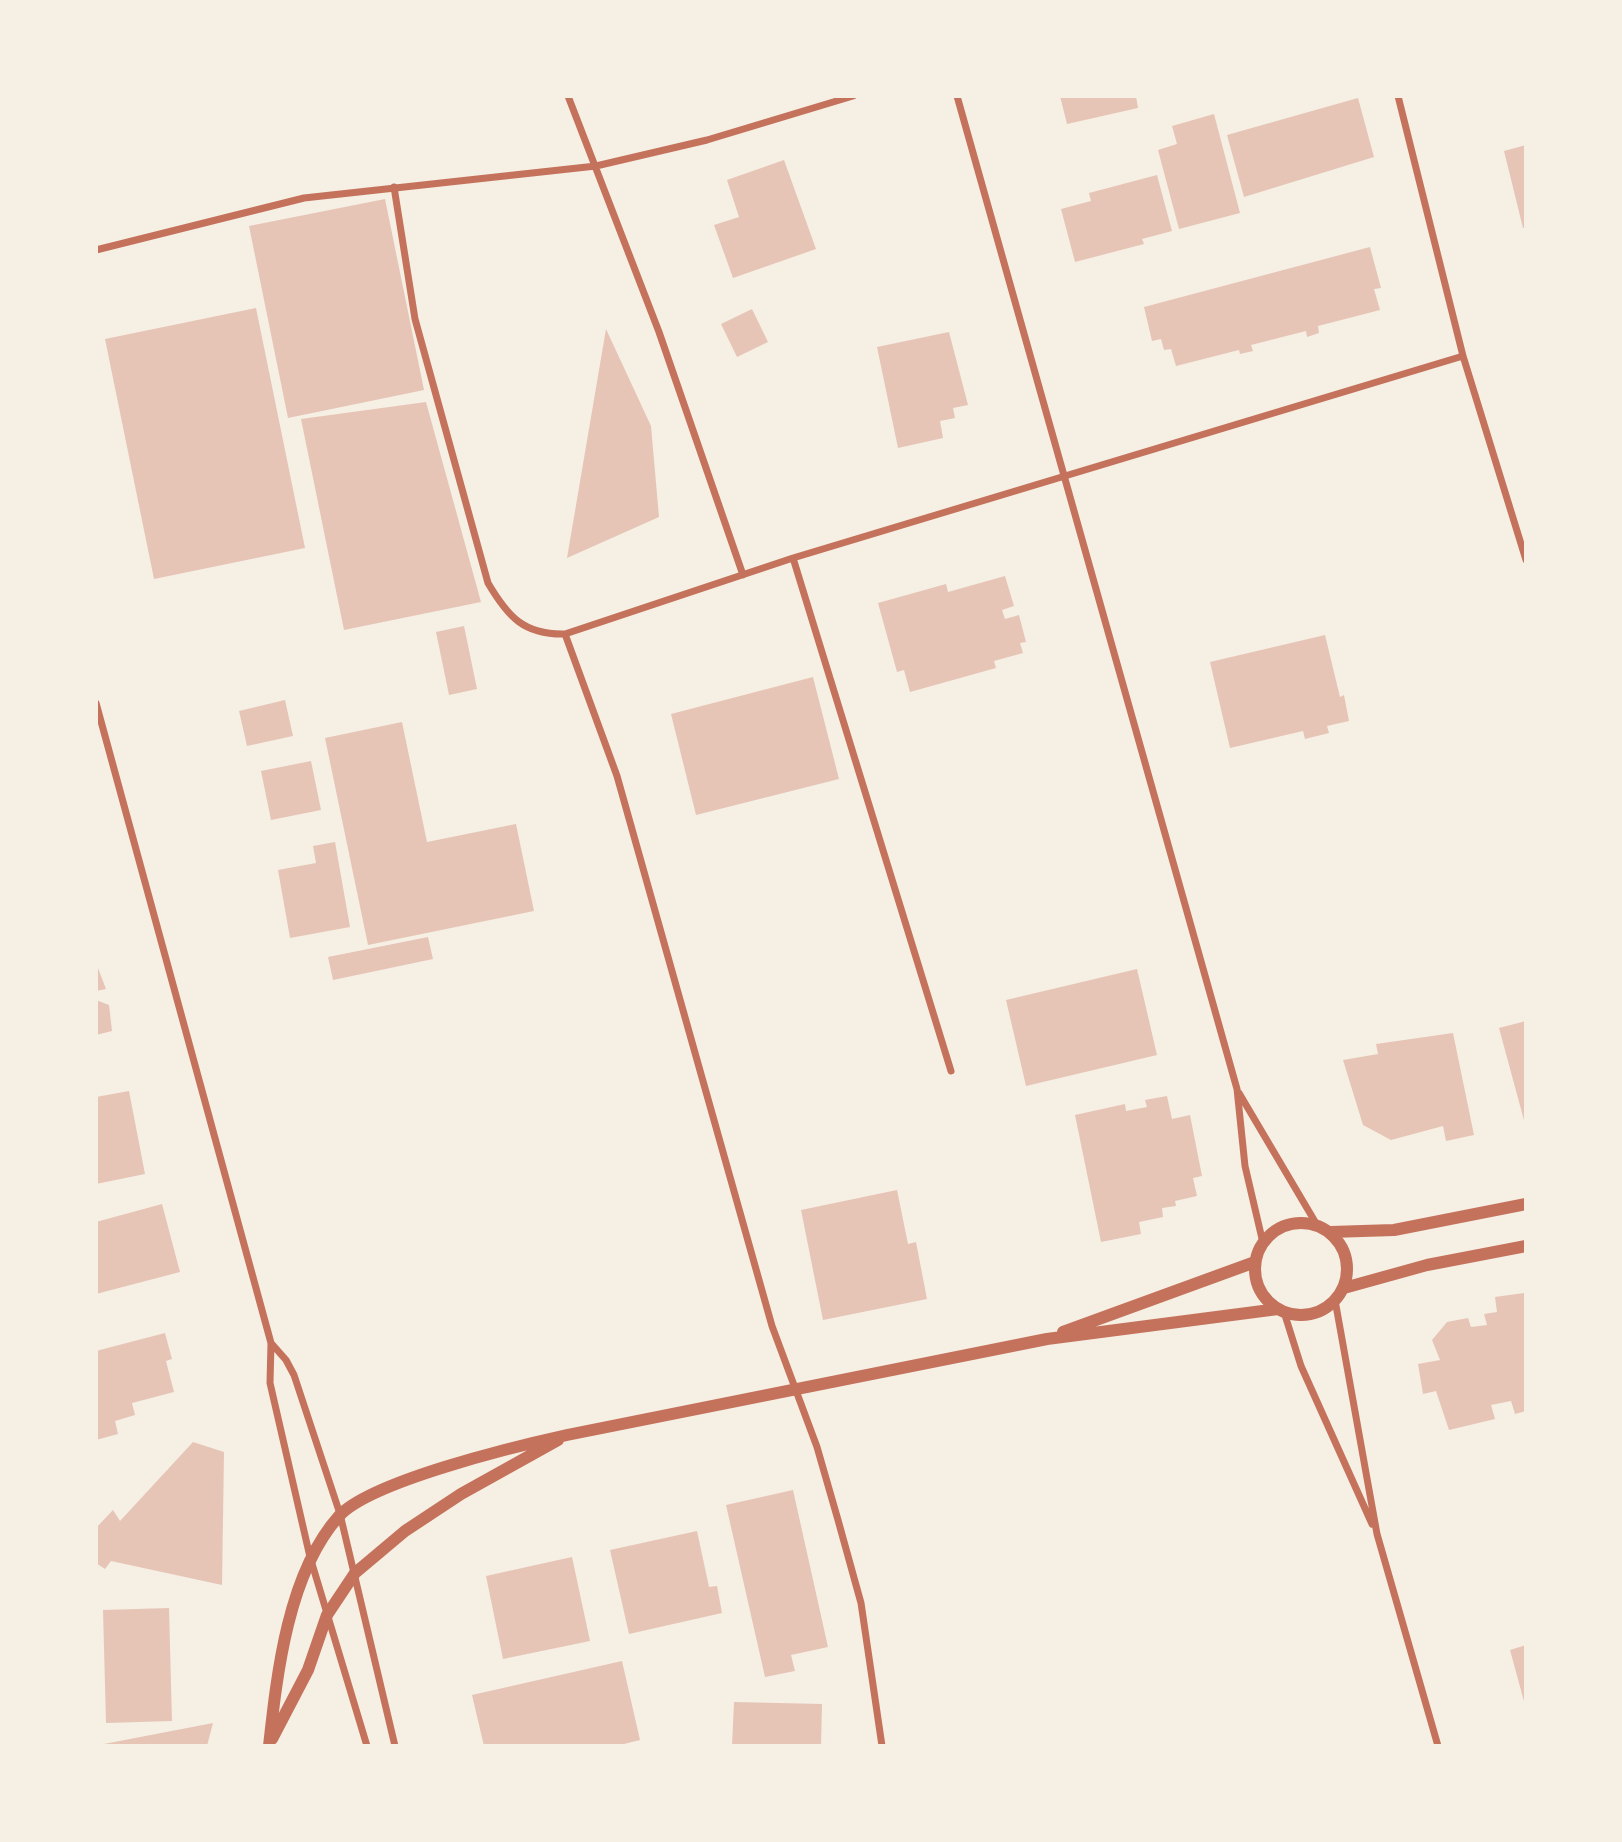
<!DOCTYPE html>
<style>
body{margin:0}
#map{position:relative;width:1622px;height:1842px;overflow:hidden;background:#f6efe4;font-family:Commissioner,sans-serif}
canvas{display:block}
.frame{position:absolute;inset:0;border:98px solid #f6efe4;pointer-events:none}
</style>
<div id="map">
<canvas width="1622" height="1842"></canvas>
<div class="frame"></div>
</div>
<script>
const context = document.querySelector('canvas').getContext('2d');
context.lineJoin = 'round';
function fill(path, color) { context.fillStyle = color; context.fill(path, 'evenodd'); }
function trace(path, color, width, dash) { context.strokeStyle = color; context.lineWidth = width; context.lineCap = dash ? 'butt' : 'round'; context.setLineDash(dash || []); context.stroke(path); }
const building = new Path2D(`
 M1060,96H1136L1138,108L1067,124Z
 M1358,98L1374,157L1244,197L1227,135Z
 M1214,114L1240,213L1179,229L1158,150L1177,144L1172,126Z
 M1526,145V228H1523L1504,151Z
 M784,160L816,249L733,278L714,225L739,217L727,180Z
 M1157,175L1172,231L1142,239L1144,244L1075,262L1061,209L1091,201L1089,193Z
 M385,199L424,390L288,418L249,226Z
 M1370,247L1381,288L1374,289L1380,310L1318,326L1319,333L1307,337L1306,331L1251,345L1253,351L1240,354L1239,350L1176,366L1171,349L1164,350L1161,339L1152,341L1144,307Z
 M256,308L305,548L154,579L105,339Z
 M752,309L768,342L737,357L721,324Z
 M606,329L651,426L659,517L567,558Z
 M949,332L968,405L953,408L955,418L940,421L943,438L898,448L877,347Z
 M426,402L481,602L344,630L301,419Z
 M1005,576L1014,606L1002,610L1005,619L1019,615L1026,642L1020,643L1023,653L994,661L996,668L910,692L904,670L897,672L878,603L946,584L948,592Z
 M464,626L477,689L449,695L436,632Z
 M1325,635L1340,697L1344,695L1349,721L1327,726L1329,733L1305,739L1303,731L1230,748L1210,662Z
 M813,677L839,779L696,815L671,714Z
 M285,700L293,736L247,746L239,711Z
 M402,722L427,842L516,824L534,911L368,945L325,738Z
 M311,761L321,810L271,820L261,771Z
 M335,842L350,927L290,938L278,870L316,863L313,846Z
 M428,937L433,959L333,980L328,957Z
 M96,963L106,989L96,991Z
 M1137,969L1157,1055L1026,1086L1006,1000Z
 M96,1000L109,1005L112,1031L96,1035Z
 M1526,1021V1124H1525L1499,1028Z
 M1453,1033L1474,1135L1446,1141L1443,1126L1391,1140L1363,1125L1343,1060L1378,1054L1376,1044Z
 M129,1091L145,1174L96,1184V1097Z
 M1167,1096L1172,1119L1190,1115L1202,1176L1193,1178L1197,1196L1175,1201L1176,1206L1162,1208L1163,1217L1139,1222L1141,1234L1101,1242L1075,1115L1125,1104L1126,1111L1147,1107L1145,1100Z
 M897,1190L908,1244L916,1242L927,1299L823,1320L801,1210Z
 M162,1204L180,1272L96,1294V1222Z
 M1524,1293L1526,1411L1515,1414L1511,1401L1491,1405L1495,1419L1449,1430L1436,1391L1423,1394L1418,1364L1440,1360L1432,1340L1447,1322L1468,1318L1471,1327L1487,1325L1484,1314L1497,1312L1495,1297Z
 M165,1333L172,1359L166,1361L174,1392L132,1403L135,1415L115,1421L118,1434L96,1440V1351Z
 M193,1442L224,1452L222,1585L111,1561L105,1569L96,1563V1528L113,1510L120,1521Z
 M793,1490L828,1647L791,1655L795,1671L765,1677L726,1505Z
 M697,1531L709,1587L717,1586L722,1613L629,1634L610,1550Z
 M572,1557L590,1641L503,1659L486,1576Z
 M169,1608L172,1721L106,1723L103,1610Z
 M1526,1645V1704L1525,1705L1510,1650Z
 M622,1661L640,1740L616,1746H484L472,1695Z
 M734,1702L822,1704L821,1746H732Z
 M213,1723L207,1746H104V1744Z`);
const minor = new Path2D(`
 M568,96L659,332L743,575
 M957,96L1237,1089L1245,1166L1263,1243
 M1398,96L1463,356L1526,560
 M394,187L415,319L488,583C508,617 524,635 565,634L793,558L1463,356
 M96,250L304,198L596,166L707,140L853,96
 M793,558L951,1071
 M565,634L617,776L772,1326L817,1447L838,1520L861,1603L882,1746
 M96,703L271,1343L270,1383L310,1557L367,1746
 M1239,1093L1317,1225
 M1335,1300L1377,1534L1438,1746
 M1284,1312L1301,1366L1372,1524
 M271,1343L286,1360L294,1375L340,1514L395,1746`);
const tertiary = new Path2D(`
 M1255 1269a46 46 0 1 1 92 0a46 46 0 1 1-92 0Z
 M1331,1232L1394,1230L1526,1204
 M1344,1288L1427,1265L1526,1246
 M1063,1332L1255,1262
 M272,1739L308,1670L327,1615L355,1573L405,1531L461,1494L558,1440
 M269,1746C277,1673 288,1573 339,1516C371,1481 517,1446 567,1435L1047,1339L1278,1309`);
fill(building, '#e6c5b7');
trace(minor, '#c5725c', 7);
trace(tertiary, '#c5725c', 12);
</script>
